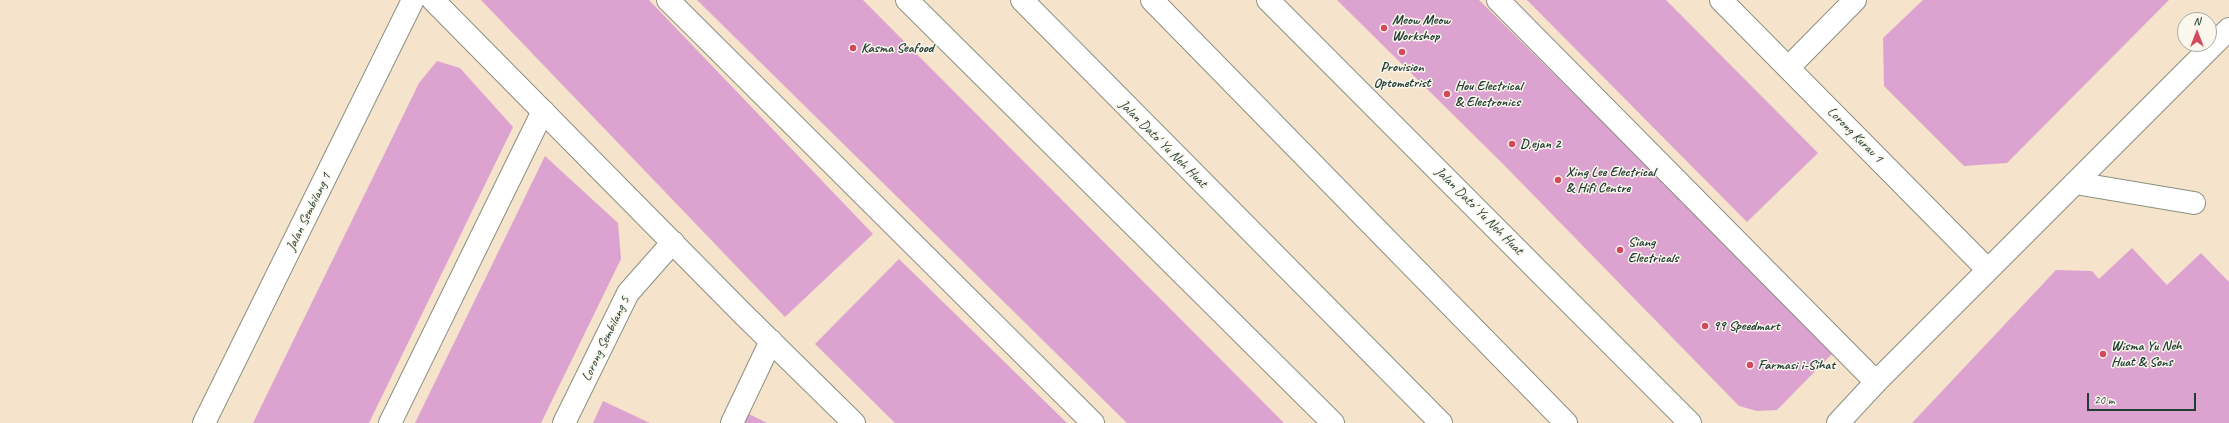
<!DOCTYPE html>
<style>
body{margin:0}
#map{position:relative;width:2229px;height:423px;overflow:hidden;background:#f6e3cb;font-family:Caveat,sans-serif}
canvas{display:block}
.north{position:absolute;left:2177px;top:12px;width:40px;height:40px;box-sizing:border-box;background:#fbf7ec;border:1px solid #a3ada2;border-radius:50%;rotate:0deg;font-size:11px;font-weight:700;line-height:16px;text-align:center;color:#1f3d34}
.north::after{content:'';display:block;margin:auto;width:14px;height:18px;background:#d1495b;clip-path:polygon(50% 0,100% 100%,50% 72%,0 100%)}
.scale{position:absolute;left:2087px;top:393px;width:109px;height:18px;box-sizing:border-box;border:2px solid #1f3d34;border-top:0;padding-left:5px;font-size:12px;line-height:14px;white-space:nowrap;color:#1f3d34;-webkit-text-stroke:3px #fbf7ec;paint-order:stroke}
</style>
<div id="map">
<canvas width="2229" height="423"></canvas>
<div class="north">N</div>
<div class="scale">20 m</div>
</div>
<script>
const context = document.querySelector('canvas').getContext('2d');
context.lineJoin = 'round';
function fill(path, color) { context.fillStyle = color; context.fill(path, 'evenodd'); }
function trace(path, color, width, dash) { context.strokeStyle = color; context.lineWidth = width; context.lineCap = dash ? 'butt' : 'round'; context.setLineDash(dash || []); context.stroke(path); }
function write(font, color, halo, rows, align = 'center') {
  context.font = font + ' Caveat,sans-serif'; context.lineWidth = 3; context.setLineDash([]); context.textBaseline = 'middle'; context.strokeStyle = halo; context.fillStyle = color; for (const [text, x, y, turn = 0] of rows) {
    context.save(); context.translate(x, y); context.rotate((+turn || 0) * Math.PI / 180); context.textAlign = isNaN(turn) ? turn : align; if (halo) context.strokeText(text, 0, 0); context.fillText(text, 0, 0); context.restore();
  }
}
const building = new Path2D(`
 M481,0H649L873,234L785,317Z
 M697,0H863L1284,423H1127Z
 M1337,0H1479L1835,351L1777,410L1757,411L1739,406L1504,165Z
 M1527,0H1666L1818,153L1747,222Z
 M1923,0H2169L2007,163L1964,166L1884,86L1883,38Z
 M437,61L460,68L513,127L369,423H253L419,83Z
 M545,156L618,223L621,259L541,423H415Z
 M2132,248L2167,285L2201,253L2229,282V423H1912L2056,270L2092,271L2099,279Z
 M899,259L1067,423H895L815,344Z
 M603,401L650,423H593Z
 M747,413L767,423H743Z`);
const lane = new Path2D(`
 M668,0L1093,423
 M1498,0L1876,382
 M2075,183L2194,203
 M390,423L543,111
 M732,423L771,341`);
const street = new Path2D(`
 M433,0L743,314L854,423
 M907,0L1333,423
 M1268,0L1690,423
 M1721,0L1988,270
 M1788,68L1855,0
 M204,423L413,0
 M564,423L628,293L673,242
 M1838,423L1876,382L2229,29`);
const secondary = new Path2D(`
 M1022,0L1441,423
 M1152,0L1566,423`);
const markers = [
 [1384,28,4,"#d1495b"],
 [853,48,4,"#d1495b"],
 [1402,52,4,"#d1495b"],
 [1447,94,4,"#d1495b"],
 [1512,144,4,"#d1495b"],
 [1558,180,4,"#d1495b"],
 [1620,250,4,"#d1495b"],
 [1705,326,4,"#d1495b"],
 [2103,354,4,"#d1495b"],
 [1750,365,4,"#d1495b"]
];
const poiNames = [
 ["Meow Meow",1392,20],
 ["Workshop",1392,36],
 ["Kasma Seafood",861,48],
 ["Provision",1402,67,"center"],
 ["Optometrist",1402,83,"center"],
 ["Hou Electrical",1455,86],
 ["& Electronics",1455,102],
 ["D,ejan 2",1520,144],
 ["Xing Lee Electrical",1566,172],
 ["& Hifi Centre",1566,188],
 ["Siang",1628,242],
 ["Electricals",1628,258],
 ["99 Speedmart",1713,326],
 ["Wisma Yu Neh",2111,346],
 ["Huat & Sons",2111,362],
 ["Farmasi i-Sihat",1758,365]
];
const streetNames = [
 ["Lorong Kurau 1",1855,135,45],
 ["Jalan Dato' Yu Neh Huat",1163,144,45],
 ["Jalan Dato' Yu Neh Huat",1479,211,45],
 ["Jalan Sembilang 1",309,212,-64],
 ["Lorong Sembilang 5",606,339,-64]
];
fill(building, '#dda3d0');
trace(lane, '#8a9080', 24);
trace(street, '#8a9080', 24);
trace(secondary, '#8a9080', 24);
trace(lane, '#fff', 22);
trace(street, '#fff', 22);
trace(secondary, '#fff', 22);
for (const [x, y, r, color] of markers) { const dot = new Path2D(); dot.arc(x, y, r, 0, 2 * Math.PI); context.fillStyle = color; context.fill(dot); trace(dot, '#fbf7ec', 1.5); }
write('bold 14px', '#1f3d34', '#fbf7ec', poiNames, 'left');
write('14px', '#1f3d34', '#fbf7ec', streetNames);
</script>
